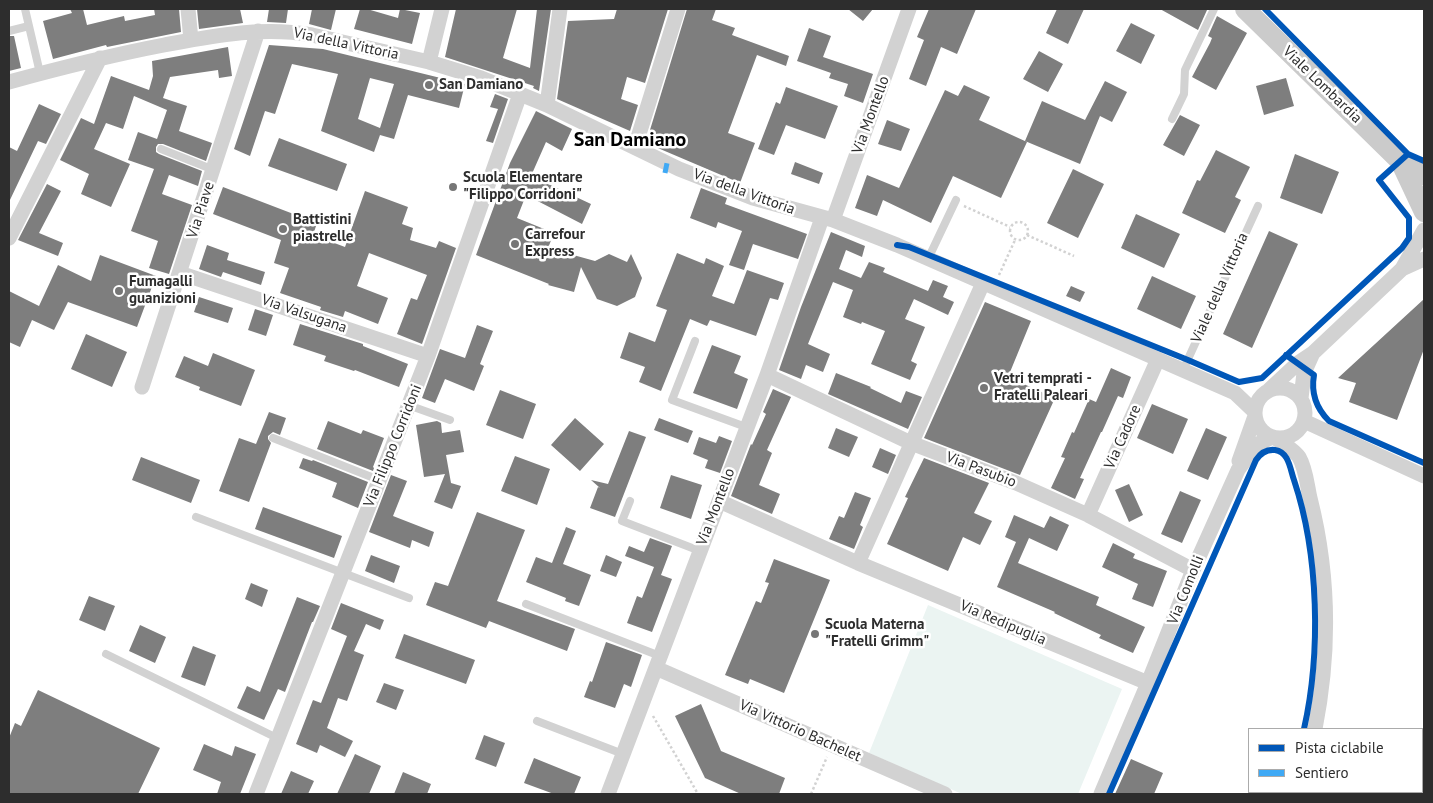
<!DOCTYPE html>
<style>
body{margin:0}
#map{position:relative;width:1433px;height:803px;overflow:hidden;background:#fff;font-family:"PT Sans",sans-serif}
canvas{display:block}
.frame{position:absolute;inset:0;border:10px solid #2d2d2d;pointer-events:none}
.legend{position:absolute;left:1248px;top:728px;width:175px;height:65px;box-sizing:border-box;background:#fff;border:1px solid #ababab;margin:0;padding:6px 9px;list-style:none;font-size:15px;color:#2d2d2d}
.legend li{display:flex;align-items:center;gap:10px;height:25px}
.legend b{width:25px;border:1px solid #ababab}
</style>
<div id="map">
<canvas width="1433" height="803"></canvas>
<div class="frame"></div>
<ul class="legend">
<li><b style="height:6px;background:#0057b8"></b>Pista ciclabile</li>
<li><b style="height:6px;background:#3fa9f5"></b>Sentiero</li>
</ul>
</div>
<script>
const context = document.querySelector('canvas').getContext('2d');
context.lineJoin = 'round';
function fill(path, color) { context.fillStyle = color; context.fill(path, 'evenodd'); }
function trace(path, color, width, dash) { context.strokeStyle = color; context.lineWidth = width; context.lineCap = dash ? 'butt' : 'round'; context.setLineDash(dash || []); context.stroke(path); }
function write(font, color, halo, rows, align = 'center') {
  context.font = font + ' "PT Sans",sans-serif'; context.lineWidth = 5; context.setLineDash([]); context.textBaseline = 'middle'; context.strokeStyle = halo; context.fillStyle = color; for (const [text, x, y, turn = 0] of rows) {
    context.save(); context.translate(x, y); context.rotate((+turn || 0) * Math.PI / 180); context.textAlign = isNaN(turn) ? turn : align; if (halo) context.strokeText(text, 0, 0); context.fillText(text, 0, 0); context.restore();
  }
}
const green = new Path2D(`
 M928,605L1122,689L1078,794H962L869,753Z`);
const building = new Path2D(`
 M70,9H83L87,25L124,16L125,21L155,15L154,9H179L181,32L107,47L106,45L53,59L43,21L72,13Z
 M197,9H240L243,23L199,29Z
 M269,9H288L286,23L267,22Z
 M312,9H336L331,30L309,24Z
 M360,9H367L398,18L400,9L420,13L412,44L354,29Z
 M456,9H517L503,58L530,68L537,9H551L539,91L533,88L534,86L445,57Z
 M617,9H668L645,83L627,77L621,99L638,105L630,131L557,99L568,21L614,19Z
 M687,9H716L712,20L735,28L732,35L789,56L786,66L757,55L728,133L755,143L740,183L646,143Z
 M848,9H873L863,21Z
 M929,9H976L957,54L941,47L926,86L909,79L924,40L917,37Z
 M1057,9H1084L1068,44L1046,33Z
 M1160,9H1204L1207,10L1198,30Z
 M1217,16L1247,33L1216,90L1192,77L1210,43L1212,38L1208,36Z
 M1131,23L1155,35L1141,64L1116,51Z
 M809,28L831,36L823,57L873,74L863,103L844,96L848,84L829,78L831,73L797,61Z
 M9,36H14L21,68L9,71Z
 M269,45L323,49L465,84L459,108L408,95L394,139L380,135L374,152L321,131L338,74L292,64L275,114L265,111L250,156L234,149ZM370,78L394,84L380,128L358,119Z
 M228,47L232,76L219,78L218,70L170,77L163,98L187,106L179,131L212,143L206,161L163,144H158L156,147V152L159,154L202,171L198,186L169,175L162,194L192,205L169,274L149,268L158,241L131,231L154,169L128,160L138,132L157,139L167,110L134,96L123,129L106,123L94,149L130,164L111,207L81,194L89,174L60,160L81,118L94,124L111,76L149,90L153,76L152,61Z
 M1039,51L1063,64L1048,92L1023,79Z
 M1286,78L1294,106L1264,115L1256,86Z
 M1105,81L1127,92L1112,122L1100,116L1080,164L1025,141L1042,101L1085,120Z
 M964,85L990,97L979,120L1027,142L1001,198L953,176L931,223L883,200L877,216L855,208L867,175L899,188L945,90L958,96Z
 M786,87L838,106L825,139L786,125L774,155L758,149L776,102L780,104Z
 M495,94L508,99L493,143L486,141L498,109L490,107Z
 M39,104L61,114L46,144L38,141L9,202V147L17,151Z
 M536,111L572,129L562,151L546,142L531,176L591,204L582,224L526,195L517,218L554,233L548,248L595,261L609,254L627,262L631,254L642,278L635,297L617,306L597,299L581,267L574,292L548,285L549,284L476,255L510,163Z
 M1180,115L1200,125L1184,156L1163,145Z
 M887,120L910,129L901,151L878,144Z
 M279,138L347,164L337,191L268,166Z
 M1216,150L1250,167L1235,197L1241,200L1225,233L1182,213L1197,180L1200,181Z
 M1295,154L1339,172L1322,214L1280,198Z
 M795,162L823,173L819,184L791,174Z
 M1073,169L1104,184L1078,238L1047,223Z
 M47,184L61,191L39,233L63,243L58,256L18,240Z
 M223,187L317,223L313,235L345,247L365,191L408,207L402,224L413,228L410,240L436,248L439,241L456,248L422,344L397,334L411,298L417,300L427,275L369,253L357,286L388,298L378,324L345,311L343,317L320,310L321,307L280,293L289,268L274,263L281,240L213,214Z
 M701,188L727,198L725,204L807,234L798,259L753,244L744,270L729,265L742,231L718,222L716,228L690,218Z
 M1136,214L1180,234L1164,268L1121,248Z
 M1269,231L1298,244L1252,348L1223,334Z
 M831,232L865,246L862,257L846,250L839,269L861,278L869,262L885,268L883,272L928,291L933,280L948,286L943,297L954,302L948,315L914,299L905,319L925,327L911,361L917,364L910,380L871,364L885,331L862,322L861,324L843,317L853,290L833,282L808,344L830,354L823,372L806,365L801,379L779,370L801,307Z
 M207,245L229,253L227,260L265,272L261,285L223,272L221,277L199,269Z
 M677,253L704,264L706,258L724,266L712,296L734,304L747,270L784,283L778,300L770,298L756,336L710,320L707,326L690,319L661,391L639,382L645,367L620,358L629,332L655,342L667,310L656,306Z
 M100,255L156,276L137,327L68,302L54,330L32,320L20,347L9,342V291L39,306L58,265L91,281Z
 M1152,276L1196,296L1181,329L1137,309Z
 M1071,286L1085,292L1080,302L1066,296Z
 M199,297L233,308L228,323L194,312Z
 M1424,299V349L1397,420L1349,402L1356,383L1338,378Z
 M985,302L1031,321L1008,377L1055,398L1020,475L924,438Z
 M255,309L273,315L266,336L248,330Z
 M300,324L363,344V346L408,364L399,387L355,370L354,371L324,361L326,356L293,345Z
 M477,325L493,331L480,364L484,366L474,391L445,379L435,403L422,398L440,349L465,358Z
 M86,334L127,352L112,387L71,369Z
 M712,345L741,356L734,373L748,379L737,409L693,393Z
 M213,353L255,370L241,406L199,390L200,387L175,377L184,356L208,366Z
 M1111,368L1131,377L1123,398L1118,396L1102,432H1101L1080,478L1084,479L1075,499L1051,488L1065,458L1061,457L1072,432L1074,433L1089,399L1096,402Z
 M836,373L871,387L870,388L901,403L906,391L922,397L908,429L828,394Z
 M773,389L791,397L767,450L772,453L759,485L780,494L772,514L731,496L751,444L752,445L766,414L763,412Z
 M500,390L536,404L523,439L486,425Z
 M1152,404L1188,419L1173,454L1137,438Z
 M269,412L286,418L280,435L273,432L268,436V439L271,443L249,502L219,491L239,438L256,444Z
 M575,418L604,444L580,471L551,445Z
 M659,418L693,431L688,443L654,430Z
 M328,421L361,434L363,430L384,438L373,467L374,468L373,471L317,449Z
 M437,421L441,423L442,433L460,430L464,452L446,455L451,483L461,486L452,509L434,502L445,474L424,477L416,425Z
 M836,428L858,437L849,457L828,448Z
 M1206,428L1227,437L1208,480L1187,471Z
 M629,431L646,437L615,517L590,508L598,487L600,488L591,480L608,484Z
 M719,436L732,441L720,473L705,468L708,460L693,454L699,437L716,443Z
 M880,448L896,455L888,474L872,467Z
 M515,456L550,469L537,505L501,491Z
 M141,457L200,480L191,503L132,480Z
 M303,458L312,461L313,460L368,482L358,508L332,497L337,483L299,468Z
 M924,458L989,483L974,513L992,521L980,545L963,537L948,571L887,544L908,498L905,497Z
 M391,475L407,481L393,516L434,532L429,547L412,540L410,548L369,532Z
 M671,475L702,485L691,519L660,508Z
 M1129,484L1143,515L1129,522L1115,490Z
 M1180,491L1201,500L1182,543L1161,534Z
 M855,492L871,498L860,525L863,527L854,549L829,539L839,516L844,518Z
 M263,507L342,536L334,558L255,529Z
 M477,512L525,530L497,601L575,629L567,651L489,621L486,628L426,605L435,582L448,586Z
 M1014,515L1044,528L1050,516L1069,525L1057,551L1029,538L1018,563L1099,597L1096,605L1145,627L1133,653L1099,638L1101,635L1054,613L1055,612L997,587L1016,542L1005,537Z
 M566,527L576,531L563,564L591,575L579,606L565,601L566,598L526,582L536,557L552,563Z
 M650,538L672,546L661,575L672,579L652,632L627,623L637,596L642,598L654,567L625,556L629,546L644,552Z
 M1113,543L1135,554L1133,558L1167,571L1153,607L1132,599L1138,584L1102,567Z
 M371,555L400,566L394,583L365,571Z
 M606,555L622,562L616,577L600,571Z
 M774,559L830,580L784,693L750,679L748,684L725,675L756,601L761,603L769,583L765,582Z
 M251,583L268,590L262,607L245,599Z
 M89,596L115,606L105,631L79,620Z
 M297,597L320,606L313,622H312L285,692L278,689L264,720L237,708L247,686L260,692Z
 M341,603L384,620L380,630L366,624L354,651L364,655L347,701L338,698L327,728L353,741L345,757L320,745L317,753L296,744L313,700L321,703L347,636L331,629Z
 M140,625L166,637L155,663L129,651Z
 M404,634L475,660L466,684L395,658Z
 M606,642L642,655L631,687L624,684L615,708L584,697L590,681L592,682Z
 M193,646L216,655L205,686L181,677Z
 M384,683L404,690L396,710L376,702Z
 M38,690L160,748L138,794H9V738L15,723L21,726Z
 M701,704L721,751L785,778L779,794H741L705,778L675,716Z
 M484,735L505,743L496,767L475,759Z
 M204,744L232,756L235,746L256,754L240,794H217L221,782L193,770Z
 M355,754L381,766L369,794H337Z
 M534,758L581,777L574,794H554L524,783Z
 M1131,759L1163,773L1154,794H1115Z
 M291,771L314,781L308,794H281Z
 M403,772L431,784L427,794H394Z`);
const path = new Path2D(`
 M964,206L1010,227
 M1010 231a9 9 0 1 1 18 0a9 9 0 1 1-18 0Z
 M1027,235L1074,256
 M999,275L1015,240
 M653,716L698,794
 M811,794L827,757`);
const lane = new Path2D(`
 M25,9L40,73
 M9,31L29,26
 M1172,119L1184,94L1185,70L1214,9
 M161,149L214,170
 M928,259L956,200
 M695,341L672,400L746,427
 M1183,370L1258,206
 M408,405L450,420
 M273,438L379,480
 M630,501L622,521L700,551
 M196,517L409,598
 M526,604L660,656
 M106,654L277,738
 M537,721L623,754`);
const street = new Path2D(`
 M188,9L191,40
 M429,62L442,9
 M9,82C60,68 112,55 164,45C213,36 262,26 312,35L429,62L481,78L547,105L679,169L753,198L833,220L897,245L1235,393L1255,412
 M547,105L560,9
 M635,147L678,9
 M833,220L909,9
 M9,238L100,58
 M1402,269L1424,259
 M180,273L428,356
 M767,375L911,443L1016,483L1088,515L1193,570
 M142,387L258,31
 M1255 413a25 25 0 1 1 50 0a25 25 0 1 1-50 0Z
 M1269,390L1298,363L1313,353L1402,269L1424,230
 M1301,398L1304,373L1313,353
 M1304,421L1424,476
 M1275,438C1283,443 1294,450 1299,457C1306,469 1307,485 1310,498C1329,573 1330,653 1315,729
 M1239,461L1255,416
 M719,501L858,563L1148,683
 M1088,515L1158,359
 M858,563L983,283
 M656,668L945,794
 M256,794L428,356L520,94
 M608,794L767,375L822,218
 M1101,794L1148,683L1193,570L1238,470L1253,449L1258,444L1272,437
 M1299,794L1300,792`);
const secondary = new Path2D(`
 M1245,9L1400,161L1424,175
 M1400,161L1424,212`);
const quiet = new Path2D(`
 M665,173L667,163`);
const cycleway = new Path2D(`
 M1265,9L1408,154L1424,161
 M897,245L909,247L1188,360L1239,382L1262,378L1402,248L1409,238V218L1379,180L1408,154
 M1286,355L1314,375C1311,392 1316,408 1329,421L1424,463
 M1109,794L1256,460C1260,454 1266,449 1275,450C1289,452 1290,469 1294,480C1319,555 1321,653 1304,729`);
const markers = [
 [429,85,5,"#767676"],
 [453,187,5,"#767676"],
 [283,229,5,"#767676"],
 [515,244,5,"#767676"],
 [119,291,5,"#767676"],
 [984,388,5,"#767676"],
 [815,634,5,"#767676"]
];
const streetNames = [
 ["Via della Vittoria",346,44,12],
 ["Viale Lombardia",1322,85,44],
 ["Via Montello",871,115,-70],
 ["Via della Vittoria",744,192,20],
 ["Via Piave",201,210,-72],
 ["Viale della Vittoria",1220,288,-66],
 ["Via Valsugana",304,314,19],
 ["Via Cadore",1123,437,-66],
 ["Via Filippo Corridoni",393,446,-68],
 ["Via Pasubio",981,470,21],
 ["Via Montello",716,507,-69],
 ["Via Comolli",1186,590,-68],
 ["Via Redipuglia",1003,623,23],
 ["Via Vittorio Bachelet",800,731,24]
];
const poiNames = [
 ["San Damiano",439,85],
 ["Scuola Elementare",463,178],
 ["\"Filippo Corridoni\"",463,195],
 ["Battistini",293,220],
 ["piastrelle",293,237],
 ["Carrefour",525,235],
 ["Express",525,252],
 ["Fumagalli",129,282],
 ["guanizioni",129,299],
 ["Vetri temprati -",994,379],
 ["Fratelli Paleari",994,396],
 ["Scuola Materna",825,625],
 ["\"Fratelli Grimm\"",825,642]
];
const districtNames = [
 ["San Damiano",630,140]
];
fill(green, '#ebf4f2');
fill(building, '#7e7e7e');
trace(path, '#d2d2d2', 2.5, [2.5, 2.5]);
trace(lane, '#d2d2d2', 8);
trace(street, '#d2d2d2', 15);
trace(secondary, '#cbcbcb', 20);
trace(quiet, '#3fa9f5', 5, [10, 5]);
trace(cycleway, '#0057b8', 6);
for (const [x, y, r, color] of markers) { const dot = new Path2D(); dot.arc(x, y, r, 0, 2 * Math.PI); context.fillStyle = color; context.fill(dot); trace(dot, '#fff', 2); }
write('15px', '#2d2d2d', '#fff', streetNames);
write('bold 15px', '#2d2d2d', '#fff', poiNames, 'left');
write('bold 20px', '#000', '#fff', districtNames);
</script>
